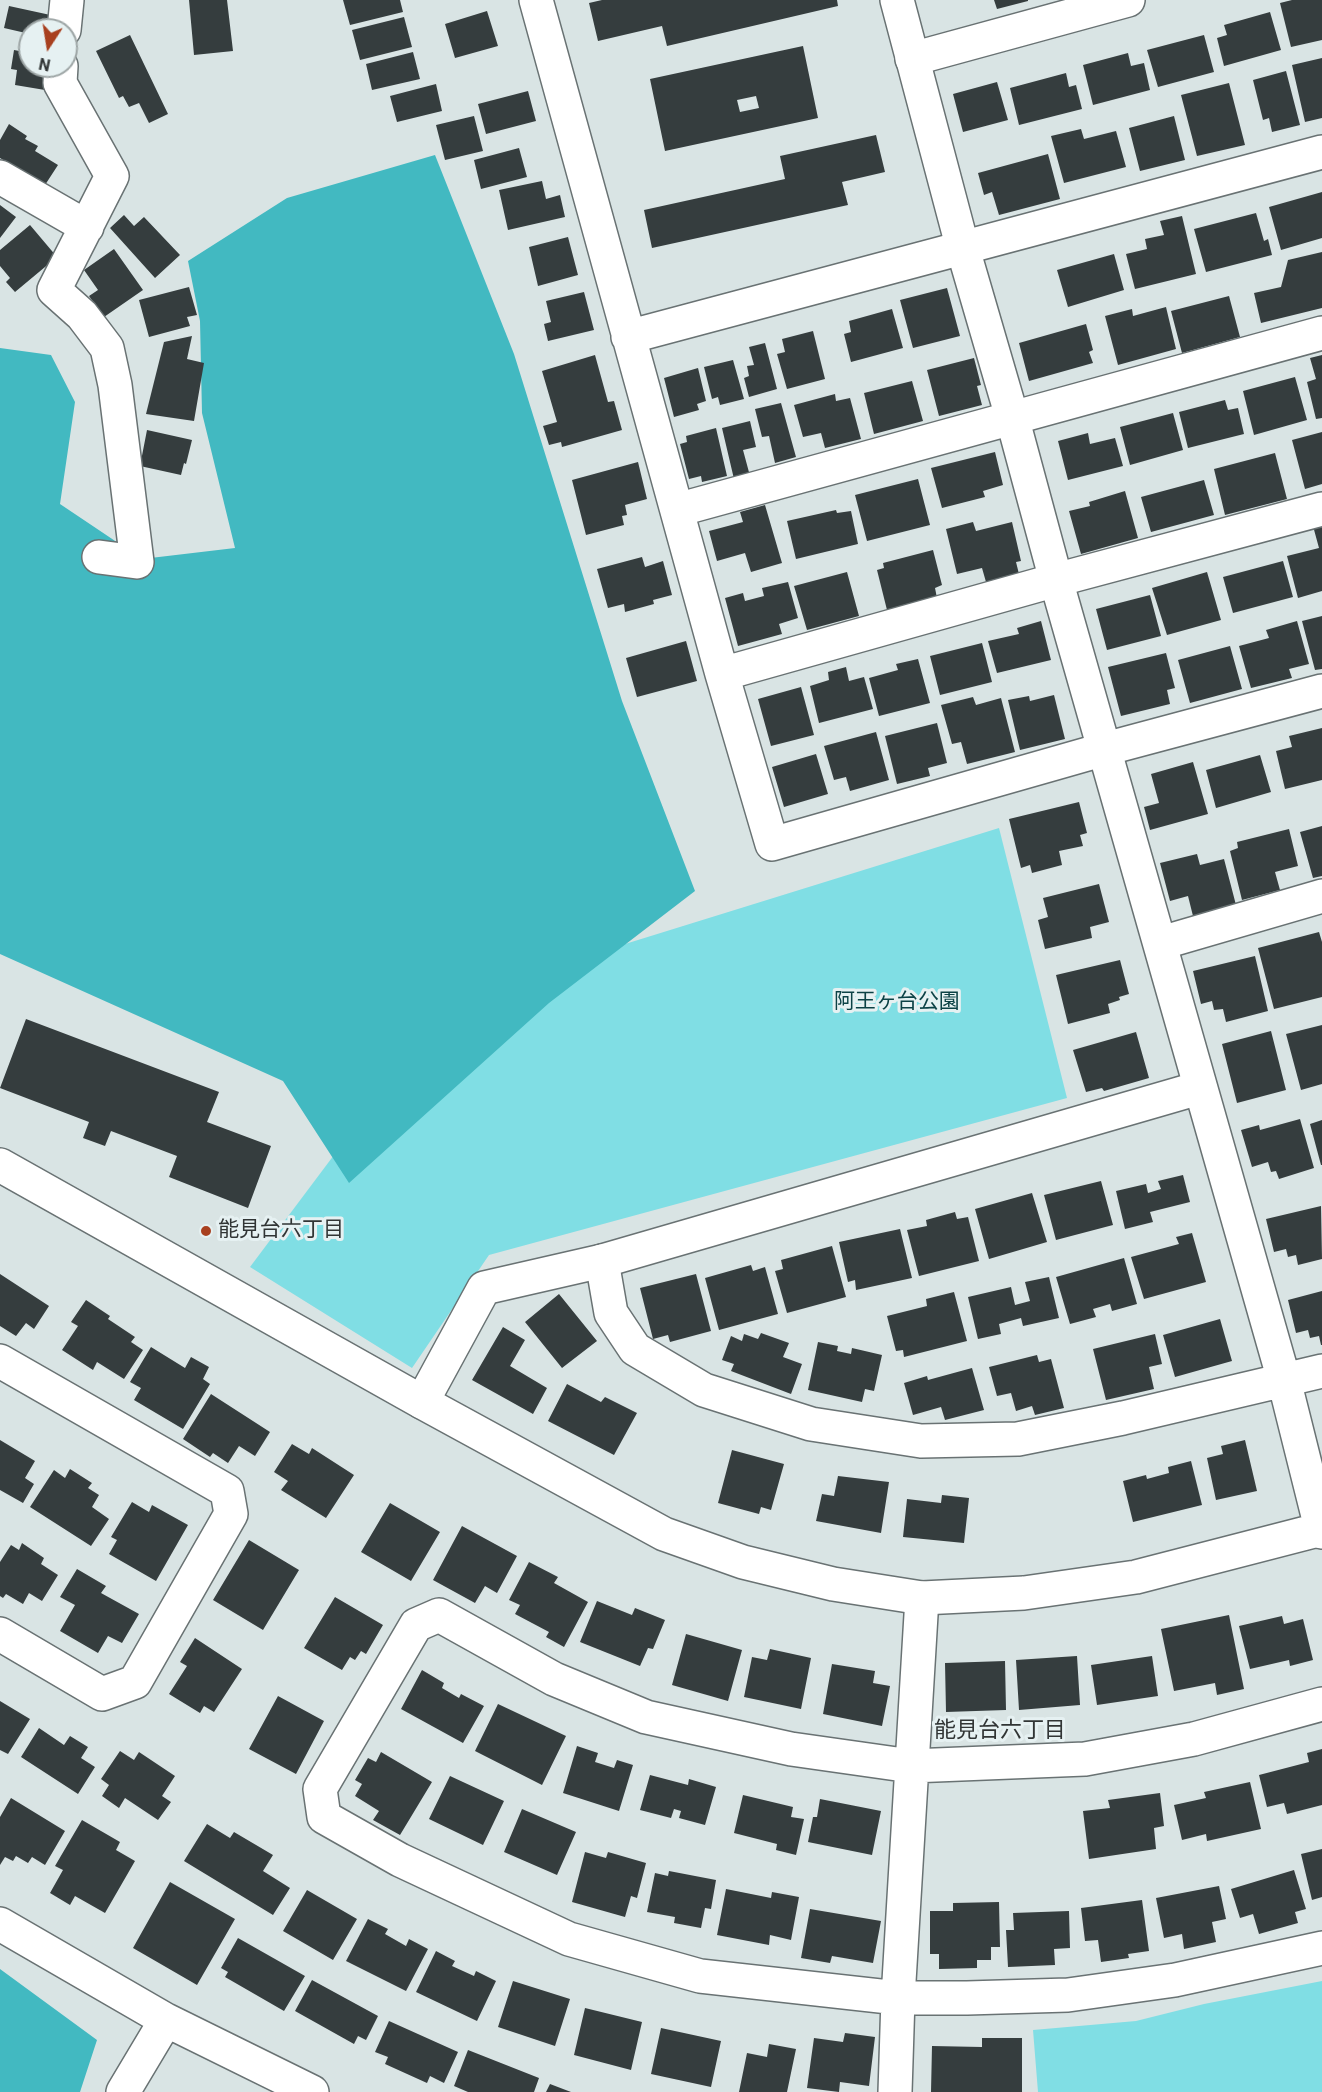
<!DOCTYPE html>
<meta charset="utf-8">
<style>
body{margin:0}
#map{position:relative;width:1322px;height:2092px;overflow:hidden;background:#d9e4e4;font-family:Roboto,sans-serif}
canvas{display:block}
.north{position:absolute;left:18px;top:18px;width:60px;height:60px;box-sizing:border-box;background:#e6f1f2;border:2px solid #9ea6a6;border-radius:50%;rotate:192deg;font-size:16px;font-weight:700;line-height:24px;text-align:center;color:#313535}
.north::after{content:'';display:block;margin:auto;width:21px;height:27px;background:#a8401f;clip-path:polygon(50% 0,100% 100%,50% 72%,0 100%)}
</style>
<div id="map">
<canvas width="1322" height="2092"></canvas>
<div class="north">N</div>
</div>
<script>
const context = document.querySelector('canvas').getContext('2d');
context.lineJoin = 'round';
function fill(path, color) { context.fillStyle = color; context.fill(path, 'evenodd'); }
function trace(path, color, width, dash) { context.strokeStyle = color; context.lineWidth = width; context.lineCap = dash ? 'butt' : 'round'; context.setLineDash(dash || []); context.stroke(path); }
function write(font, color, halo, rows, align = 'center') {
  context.font = font + ' Roboto,"Noto Sans JP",sans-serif'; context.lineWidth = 6; context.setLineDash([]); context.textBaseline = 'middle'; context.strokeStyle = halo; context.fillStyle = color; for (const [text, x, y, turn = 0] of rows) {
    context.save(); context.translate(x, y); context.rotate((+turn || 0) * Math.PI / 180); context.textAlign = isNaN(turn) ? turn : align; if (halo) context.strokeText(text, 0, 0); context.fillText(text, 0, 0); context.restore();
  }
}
const green = new Path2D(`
 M999,828L1067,1098L489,1255L412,1368L250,1267L364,1115L538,971Z
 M1322,1981V2092H1038L1033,2030L1136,2021L1204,2004Z`);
const forest = new Path2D(`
 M435,155L514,354L622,701L695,891L549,1003L349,1183L283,1081L0,954V348L51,355L75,402L60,504L142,559L235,548L202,413L200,321L188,261L287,198Z
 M0,1969L97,2040L80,2092H0Z`);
const building = new Path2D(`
 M189,0H227L233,51L194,55Z
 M343,0H400L403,12L350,25Z
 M602,0H837L838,6L667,46L662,26L598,41L589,3Z
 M994,0H1028V1L997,9Z
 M1292,0H1322V40L1291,47L1280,3Z
 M9,6L55,16L52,30H30V34L4,28Z
 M487,11L498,46L455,58L445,24Z
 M1270,12L1281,50L1224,66L1217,38L1227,35L1224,25Z
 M404,17L412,47L360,60L352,30Z
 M130,35L168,114L149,123L139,103L129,107L123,96L119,98L96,51Z
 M1204,35L1214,72L1158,87L1147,50Z
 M803,46L818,118L665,151L650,79ZM756,96L759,108L740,112L737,100Z
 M14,50L30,53V66H49L45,90L15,85L17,70L11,69Z
 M413,52L420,79L372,90L366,64Z
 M1128,53L1131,66L1144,63L1150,90L1093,105L1083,65Z
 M1322,58V118L1305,122L1292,65Z
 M1286,71L1300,125L1272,132L1269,118L1263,120L1253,80Z
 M1066,73L1069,87L1076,85L1082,109L1019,125L1010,88Z
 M997,82L1008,120L963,132L953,94Z
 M1229,83L1245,145L1197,156L1181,95Z
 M436,84L442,111L397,122L390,96Z
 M528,91L536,121L486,134L478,104Z
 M474,116L483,151L445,160L436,125Z
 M1174,116L1185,160L1140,171L1129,128Z
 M9,124L27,136L25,139L38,146L35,151L58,165L45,185L0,158V140Z
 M1081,129L1084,139L1116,131L1126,167L1064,183L1051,136Z
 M876,135L885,172L842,182L848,205L652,248L644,210L785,179L780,156Z
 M519,148L527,177L481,189L474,160Z
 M1048,154L1060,199L999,215L992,192L984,195L978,173Z
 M542,181L546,199L560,195L565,217L508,230L499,190Z
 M1322,192V238L1281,250L1269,207Z
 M0,205L16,217L0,238Z
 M1256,213L1264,241L1268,239L1272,255L1206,272L1194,229Z
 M124,215L134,226L144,217L180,255L155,278L110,228Z
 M1182,216L1196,274L1135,289L1126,254L1147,249L1145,239L1164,235L1160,221Z
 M30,225L57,257L15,292L6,282L10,278L0,266V250Z
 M568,237L578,275L538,286L529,247Z
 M114,249L143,290L104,317L89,296L98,290L84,270Z
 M1322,252V308L1261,323L1254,293L1281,287L1288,260Z
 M1114,254L1124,290L1068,307L1057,270Z
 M189,287L197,315L187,317L190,326L149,337L139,300Z
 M947,288L960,336L913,348L900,300Z
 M584,292L594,330L548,341L544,324L551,322L546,301Z
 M1229,296L1240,337L1182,353L1171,311Z
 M1166,307L1176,349L1118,365L1105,316L1132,309L1133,316Z
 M892,309L903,348L851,362L844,334L851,332L849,321Z
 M1086,324L1093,350L1089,352L1093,363L1029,381L1019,343Z
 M813,331L825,379L787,389L777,354L785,352L782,339Z
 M192,336L187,359L204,363L194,421L146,414L164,342Z
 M765,343L777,389L749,397L744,378L749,376L747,366L754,365L749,347Z
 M595,355L608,402L614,401L622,430L562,447L561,442L549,445L543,426L557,422L542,371Z
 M1322,355V418L1316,419L1307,382L1316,379L1310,358Z
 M974,358L981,385L977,386L982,405L939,416L927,370Z
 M733,360L744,399L720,405L718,397L712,399L704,367Z
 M698,368L706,401L697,404L699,410L674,417L664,378Z
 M1295,377L1307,420L1254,435L1243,391Z
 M912,381L923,421L874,434L864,393Z
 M835,394L836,401L850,398L861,439L825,448L821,433L803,437L794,405Z
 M1225,400L1228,410L1238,408L1244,434L1188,448L1179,412Z
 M781,403L796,457L775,463L769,436L762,437L755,409Z
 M1173,413L1183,450L1130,465L1120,427Z
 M750,421L756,447L743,450L750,476L734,479L722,428Z
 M716,428L727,476L702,482L701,476L689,479L680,444L687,442L686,436Z
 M147,430L192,440L186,464L184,463L181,475L140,466Z
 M1322,432V484L1305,489L1292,440Z
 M1088,433L1090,444L1115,438L1123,466L1068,480L1058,441Z
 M995,452L1003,485L983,491L985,497L942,508L931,468Z
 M1275,453L1287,499L1225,515L1214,469Z
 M638,462L647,499L625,505L627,515L622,516L624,525L586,535L572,480Z
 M918,479L930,525L867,541L855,495Z
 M1204,480L1214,515L1151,532L1141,497Z
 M1125,491L1138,538L1081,554L1069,511L1090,506L1089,502Z
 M765,505L782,563L751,572L745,553L717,561L709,531L743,522L740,512Z
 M836,510L837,513L851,511L858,544L796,559L787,521Z
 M973,522L976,531L1012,522L1021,561L1016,562L1019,574L986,582L982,568L957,574L946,529Z
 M1322,524V591L1298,598L1287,556L1319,548L1313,526Z
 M933,550L942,585L935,588L937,598L887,610L877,570L884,568L883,563Z
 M642,557L645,567L663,561L672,595L653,600L654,604L625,612L624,604L608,608L597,569Z
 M1283,561L1293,597L1233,613L1223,577Z
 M847,572L859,616L807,630L794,586Z
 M1207,572L1221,620L1167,635L1152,588Z
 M788,582L798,618L779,624L782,634L738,646L725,598L743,593L745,601L764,596L762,588Z
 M1150,595L1161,636L1107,650L1096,609Z
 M1322,616V669L1315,670L1302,621Z
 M1041,621L1051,660L997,673L988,641L1019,634L1017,628Z
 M1297,621L1309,664L1289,669L1292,678L1251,688L1239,646L1269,638L1266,630Z
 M686,641L697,681L637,697L626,658Z
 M982,643L992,682L940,695L930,656Z
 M1230,646L1242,689L1190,703L1178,660Z
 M1166,653L1175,688L1167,690L1170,704L1121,716L1108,667Z
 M918,659L930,703L879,716L869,678L898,670L896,664Z
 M846,667L849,681L864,677L873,709L819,723L810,686L829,680L828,672Z
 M801,687L814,735L771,746L758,699Z
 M1054,695L1065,739L1020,750L1008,700L1029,696L1030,701Z
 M973,697L976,705L1001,698L1015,752L967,764L961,742L952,744L941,705Z
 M937,723L947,763L928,768L930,776L897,784L885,736Z
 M1322,728V780L1285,789L1276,751L1292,747L1289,736Z
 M876,732L889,780L850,791L846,777L834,780L824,746Z
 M816,754L828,794L784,807L772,767Z
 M1260,755L1271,792L1216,808L1206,770Z
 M1193,762L1208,814L1150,830L1144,807L1159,803L1151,774Z
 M1079,802L1087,833L1080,835L1083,846L1059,851L1062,865L1032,873L1030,865L1021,868L1009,819Z
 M1322,826V876L1313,878L1300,832Z
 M1289,829L1298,866L1275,872L1280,890L1242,900L1230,851L1238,848L1237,842Z
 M1197,854L1200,865L1224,859L1236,905L1193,916L1188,896L1170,901L1160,863Z
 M1099,884L1109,922L1090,927L1092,938L1045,949L1038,920L1048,917L1043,898Z
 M1319,932L1322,942V997L1274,1009L1258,948Z
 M1255,956L1268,1011L1226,1022L1223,1009L1214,1010L1212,1001L1201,1004L1193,971Z
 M1120,960L1129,994L1119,997L1120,1000L1108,1004L1110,1013L1068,1024L1056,975Z
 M26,1019L219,1092L207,1122L271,1146L248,1208L169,1177L177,1156L111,1131L105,1146L83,1138L89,1122L0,1088Z
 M1322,1025V1084L1301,1090L1286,1034Z
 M1271,1031L1286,1090L1237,1103L1222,1044Z
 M1136,1032L1149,1078L1104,1091L1102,1088L1086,1092L1073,1050Z
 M1300,1119L1314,1168L1279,1179L1276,1171L1271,1172L1268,1162L1252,1167L1241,1130L1259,1125L1260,1130Z
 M1322,1120V1165H1321L1310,1124Z
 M1183,1175L1190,1202L1150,1212L1153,1222L1125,1229L1116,1191L1146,1184L1148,1193L1161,1189L1158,1181Z
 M1101,1181L1113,1225L1056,1240L1044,1195Z
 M1032,1193L1047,1242L989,1259L975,1209Z
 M1321,1206L1322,1259L1298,1265L1296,1255L1288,1257L1286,1249L1274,1252L1266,1219Z
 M955,1212L957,1219L968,1217L979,1261L919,1276L907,1230L927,1226L926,1220Z
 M900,1229L912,1278L856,1290L855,1280L848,1282L839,1242Z
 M1192,1233L1206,1282L1144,1299L1131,1257L1179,1244L1176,1237Z
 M832,1246L846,1297L787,1313L775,1271L783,1269L781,1260Z
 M1124,1258L1137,1304L1112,1311L1110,1304L1093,1309L1096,1317L1070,1324L1056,1277Z
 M751,1265L753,1271L765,1267L778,1314L719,1330L705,1278Z
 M0,1274L49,1306L34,1329L26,1323L16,1336L0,1326Z
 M696,1274L711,1331L670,1342L668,1335L653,1339L640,1288Z
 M1049,1277L1059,1318L1023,1326L1021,1318L999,1324L1001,1334L978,1339L968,1297L1011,1287L1015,1305L1030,1301L1025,1282Z
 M1322,1291V1345H1321L1319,1336L1310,1338L1308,1330L1296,1333L1288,1300Z
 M954,1292L967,1341L904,1357L903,1350L896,1351L887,1316L927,1306L926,1299Z
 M559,1294L597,1341L562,1368L525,1322Z
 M86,1300L110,1316L108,1319L135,1337L131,1342L143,1350L124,1379L97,1362L93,1370L62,1350L78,1326L71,1322Z
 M1220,1319L1232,1361L1175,1377L1163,1335Z
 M503,1327L525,1340L510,1366L547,1388L533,1414L472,1380Z
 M761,1333L789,1343L783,1357L802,1364L791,1394L731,1371L734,1364L722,1360L731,1336L742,1341L744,1334L758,1339Z
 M1155,1334L1162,1364L1149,1367L1154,1389L1106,1400L1093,1349Z
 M818,1342L838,1346L837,1351L851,1354L852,1348L882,1355L874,1391L865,1389L862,1402L808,1390Z
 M151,1347L185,1368L191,1357L209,1367L203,1379L210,1384L183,1429L134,1400L141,1388L130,1382Z
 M1037,1355L1039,1362L1051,1359L1064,1408L1035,1415L1032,1406L1016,1411L1011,1393L997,1396L989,1367Z
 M972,1368L984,1410L945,1420L941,1407L913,1415L904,1383L927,1376L928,1380Z
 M567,1384L601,1402L605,1397L637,1413L614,1455L548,1421Z
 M211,1394L270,1432L255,1456L239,1446L228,1463L213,1453L210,1457L183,1439Z
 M0,1440L35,1461L25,1478L34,1484L23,1503L0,1490Z
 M1245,1440L1257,1491L1216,1500L1207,1458L1223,1454L1221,1446Z
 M292,1444L309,1454L312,1448L354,1475L326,1518L281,1490L288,1481L274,1472Z
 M732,1450L784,1464L771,1510L761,1507L759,1514L718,1503Z
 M1191,1461L1202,1505L1133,1522L1123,1481L1146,1475L1147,1479L1169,1473L1168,1467Z
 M70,1469L92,1483L88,1488L99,1495L92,1507L109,1519L91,1546L30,1507L54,1470L65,1478Z
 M838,1476L889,1482L881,1533L816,1521L822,1494L834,1496Z
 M942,1495L969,1498L964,1543L903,1537L907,1499L941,1503Z
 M132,1502L149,1512L152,1505L188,1525L156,1581L109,1554L117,1540L111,1537Z
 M390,1503L440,1532L411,1581L361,1552Z
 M462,1526L517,1556L497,1593L485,1586L475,1603L433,1580Z
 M249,1540L299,1570L263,1630L213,1600Z
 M22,1543L44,1558L41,1564L58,1575L42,1601L29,1593L23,1604L6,1594L3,1598L0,1596V1562L11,1545L19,1550Z
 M529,1562L558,1577L554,1583L588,1602L564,1647L546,1637L549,1632L515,1614L520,1605L509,1600Z
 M77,1569L106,1586L101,1593L139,1614L122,1643L108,1636L98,1653L60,1631L75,1605L60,1597Z
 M335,1597L383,1625L366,1654L361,1651L355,1660L350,1657L342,1670L304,1648Z
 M597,1601L632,1615L635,1608L665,1620L653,1649L648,1648L640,1666L580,1642Z
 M1229,1615L1244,1689L1217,1695L1215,1683L1174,1691L1161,1629Z
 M1282,1616L1284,1624L1303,1619L1313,1660L1290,1666L1289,1660L1250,1669L1239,1626Z
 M686,1634L742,1650L728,1701L672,1685Z
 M195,1638L242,1669L214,1712L204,1706L200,1713L169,1694L187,1666L180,1662Z
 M770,1649L811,1658L801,1709L744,1697L752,1657L767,1660Z
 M1077,1656L1080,1705L1019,1710L1016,1660Z
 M1152,1656L1158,1696L1097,1705L1091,1665Z
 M1005,1661L1006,1710L946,1712L945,1663Z
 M832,1664L875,1671L873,1683L890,1686L882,1726L823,1714Z
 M422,1670L444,1683L442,1688L459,1698L461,1694L484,1706L463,1743L401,1709Z
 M278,1696L324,1721L296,1774L249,1749Z
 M0,1701L30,1719L8,1754L0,1750Z
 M498,1704L566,1736L542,1785L475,1751Z
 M39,1728L64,1745L70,1736L88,1747L81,1758L95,1767L78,1794L21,1757Z
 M577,1746L598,1753L595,1762L614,1768L617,1760L633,1765L619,1811L563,1793Z
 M1322,1749V1805L1287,1814L1284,1803L1267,1807L1259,1775L1309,1762L1307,1753Z
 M120,1751L134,1760L139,1752L175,1776L162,1796L171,1802L158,1820L125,1798L119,1808L102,1796L109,1785L101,1779Z
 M381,1752L432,1782L400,1835L373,1820L379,1811L355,1796L362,1784L355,1780L368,1758L376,1762Z
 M650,1775L688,1785L689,1779L716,1787L705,1825L679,1818L681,1811L674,1809L671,1818L640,1810Z
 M450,1776L504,1801L483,1845L429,1819Z
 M1250,1782L1261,1829L1207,1841L1206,1834L1182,1840L1174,1805L1206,1798L1204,1792Z
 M1160,1793L1164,1826L1154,1828L1156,1849L1089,1859L1083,1811L1110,1808L1108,1800Z
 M743,1795L793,1807L791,1817L804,1819L796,1855L776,1850L777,1844L734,1833Z
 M11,1798L65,1831L45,1865L32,1857L28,1863L16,1856L13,1861L5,1857L0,1865V1817Z
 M820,1799L881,1811L872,1855L808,1842L813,1817H817Z
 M522,1809L576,1832L557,1875L504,1852Z
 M82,1820L120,1842L116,1850L135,1861L105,1913L75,1896L70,1905L50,1893L63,1870L55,1866Z
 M207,1824L230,1838L234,1832L273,1855L263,1871L290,1888L273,1915L184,1861Z
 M1322,1849V1897L1312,1900L1301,1854Z
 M585,1852L606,1858L608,1852L646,1863L637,1898L631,1896L625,1917L572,1902Z
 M1294,1870L1306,1909L1295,1912L1298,1923L1259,1934L1253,1914L1240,1918L1231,1889Z
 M669,1871L716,1880L711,1909L705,1908L701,1928L674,1923L675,1917L647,1912L655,1873L668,1876Z
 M170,1882L235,1919L197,1985L133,1948Z
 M1219,1886L1226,1919L1212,1922L1216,1942L1184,1949L1182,1934L1164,1938L1156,1898Z
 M726,1889L771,1898L772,1892L799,1897L791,1940L770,1935L769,1945L717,1935Z
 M307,1890L357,1919L333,1960L283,1931Z
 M1142,1900L1149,1951L1128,1954L1129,1958L1101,1962L1098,1940L1085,1941L1081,1908Z
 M999,1902L1000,1947H991V1960H977V1968L939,1969V1954H930V1911H953V1903Z
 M810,1909L881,1921L873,1963L832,1956L830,1963L801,1958Z
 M1069,1911L1070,1948L1054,1949L1055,1965L1008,1967L1006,1930H1014L1013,1913Z
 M368,1919L388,1929L385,1934L406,1946L409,1939L428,1949L406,1991L346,1961Z
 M238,1938L305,1976L284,2011L225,1977L228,1972L221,1968Z
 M436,1951L455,1961L452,1966L474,1976L476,1971L496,1981L477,2021L416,1992Z
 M312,1980L378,2016L366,2040L358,2036L354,2044L295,2011Z
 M513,1981L570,1999L555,2046L498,2027Z
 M585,2008L642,2022L631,2070L574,2055Z
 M389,2021L458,2052L444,2083L430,2076L427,2083L385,2064L388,2057L375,2052Z
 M661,2028L721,2041L711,2087L651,2074Z
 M845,2033L875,2037L869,2086L840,2082L839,2092L807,2088L814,2038L843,2042Z
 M982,2038H1022V2092H931L932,2046L982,2047Z
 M769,2044L796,2049L787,2092H739L747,2053L767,2057Z
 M468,2050L539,2078L534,2092H468L454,2086Z
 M550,2084L571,2092H546Z`);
const minor = new Path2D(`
 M536,0L722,674L772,844L1105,749L1322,691
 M64,30L67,0
 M912,59L1128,0
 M61,66L60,83L112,176L54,290L82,315L107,348L115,385L137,562L99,557
 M0,177L87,227
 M628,337L1322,152
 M677,510L1322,333
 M722,674L1056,580L1322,509
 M1161,943L1322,896
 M0,1361L227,1491L231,1514L135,1682L102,1694L0,1634
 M422,1402L484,1288L602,1261L1199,1088
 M1322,1704L1194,1739L1085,1759L911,1766L791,1749L646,1717L554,1679L439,1615L416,1625L320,1789L324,1817L400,1860L569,1939L700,1976L898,1998H967L1068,1995L1175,1980L1322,1948
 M0,1924L166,2020L312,2092
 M123,2092L166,2020
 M895,2092L898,1998L922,1598`);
const tertiary = new Path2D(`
 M897,0L963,249L1012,417L1056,580L1284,1380L1322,1532
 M0,1165L422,1402L664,1534L743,1562L833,1584L922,1598L1024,1593L1136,1577L1322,1529
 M602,1261L611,1313L635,1349L704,1390L811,1424L921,1441L1018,1439L1123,1418L1322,1371`);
const markers = [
 [206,1231,6,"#a8401f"]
];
const parkNames = [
 ["阿王ヶ台公園",897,1003]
];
const poiNames = [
 ["能見台六丁目",218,1231]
];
const neighbourhoodNames = [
 ["能見台六丁目",1000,1731]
];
fill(green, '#80dee4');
fill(forest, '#42b9c1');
fill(building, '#353d3e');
trace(minor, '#697273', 36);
trace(tertiary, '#697273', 36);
trace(minor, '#fff', 33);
trace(tertiary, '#fff', 33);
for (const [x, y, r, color] of markers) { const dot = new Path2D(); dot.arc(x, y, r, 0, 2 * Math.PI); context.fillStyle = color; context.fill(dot); trace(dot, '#e6f1f2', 2); }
write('21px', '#0c4246', '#e6f1f2', parkNames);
write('21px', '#313535', '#e6f1f2', poiNames, 'left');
write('22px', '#313535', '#e6f1f2', neighbourhoodNames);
</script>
